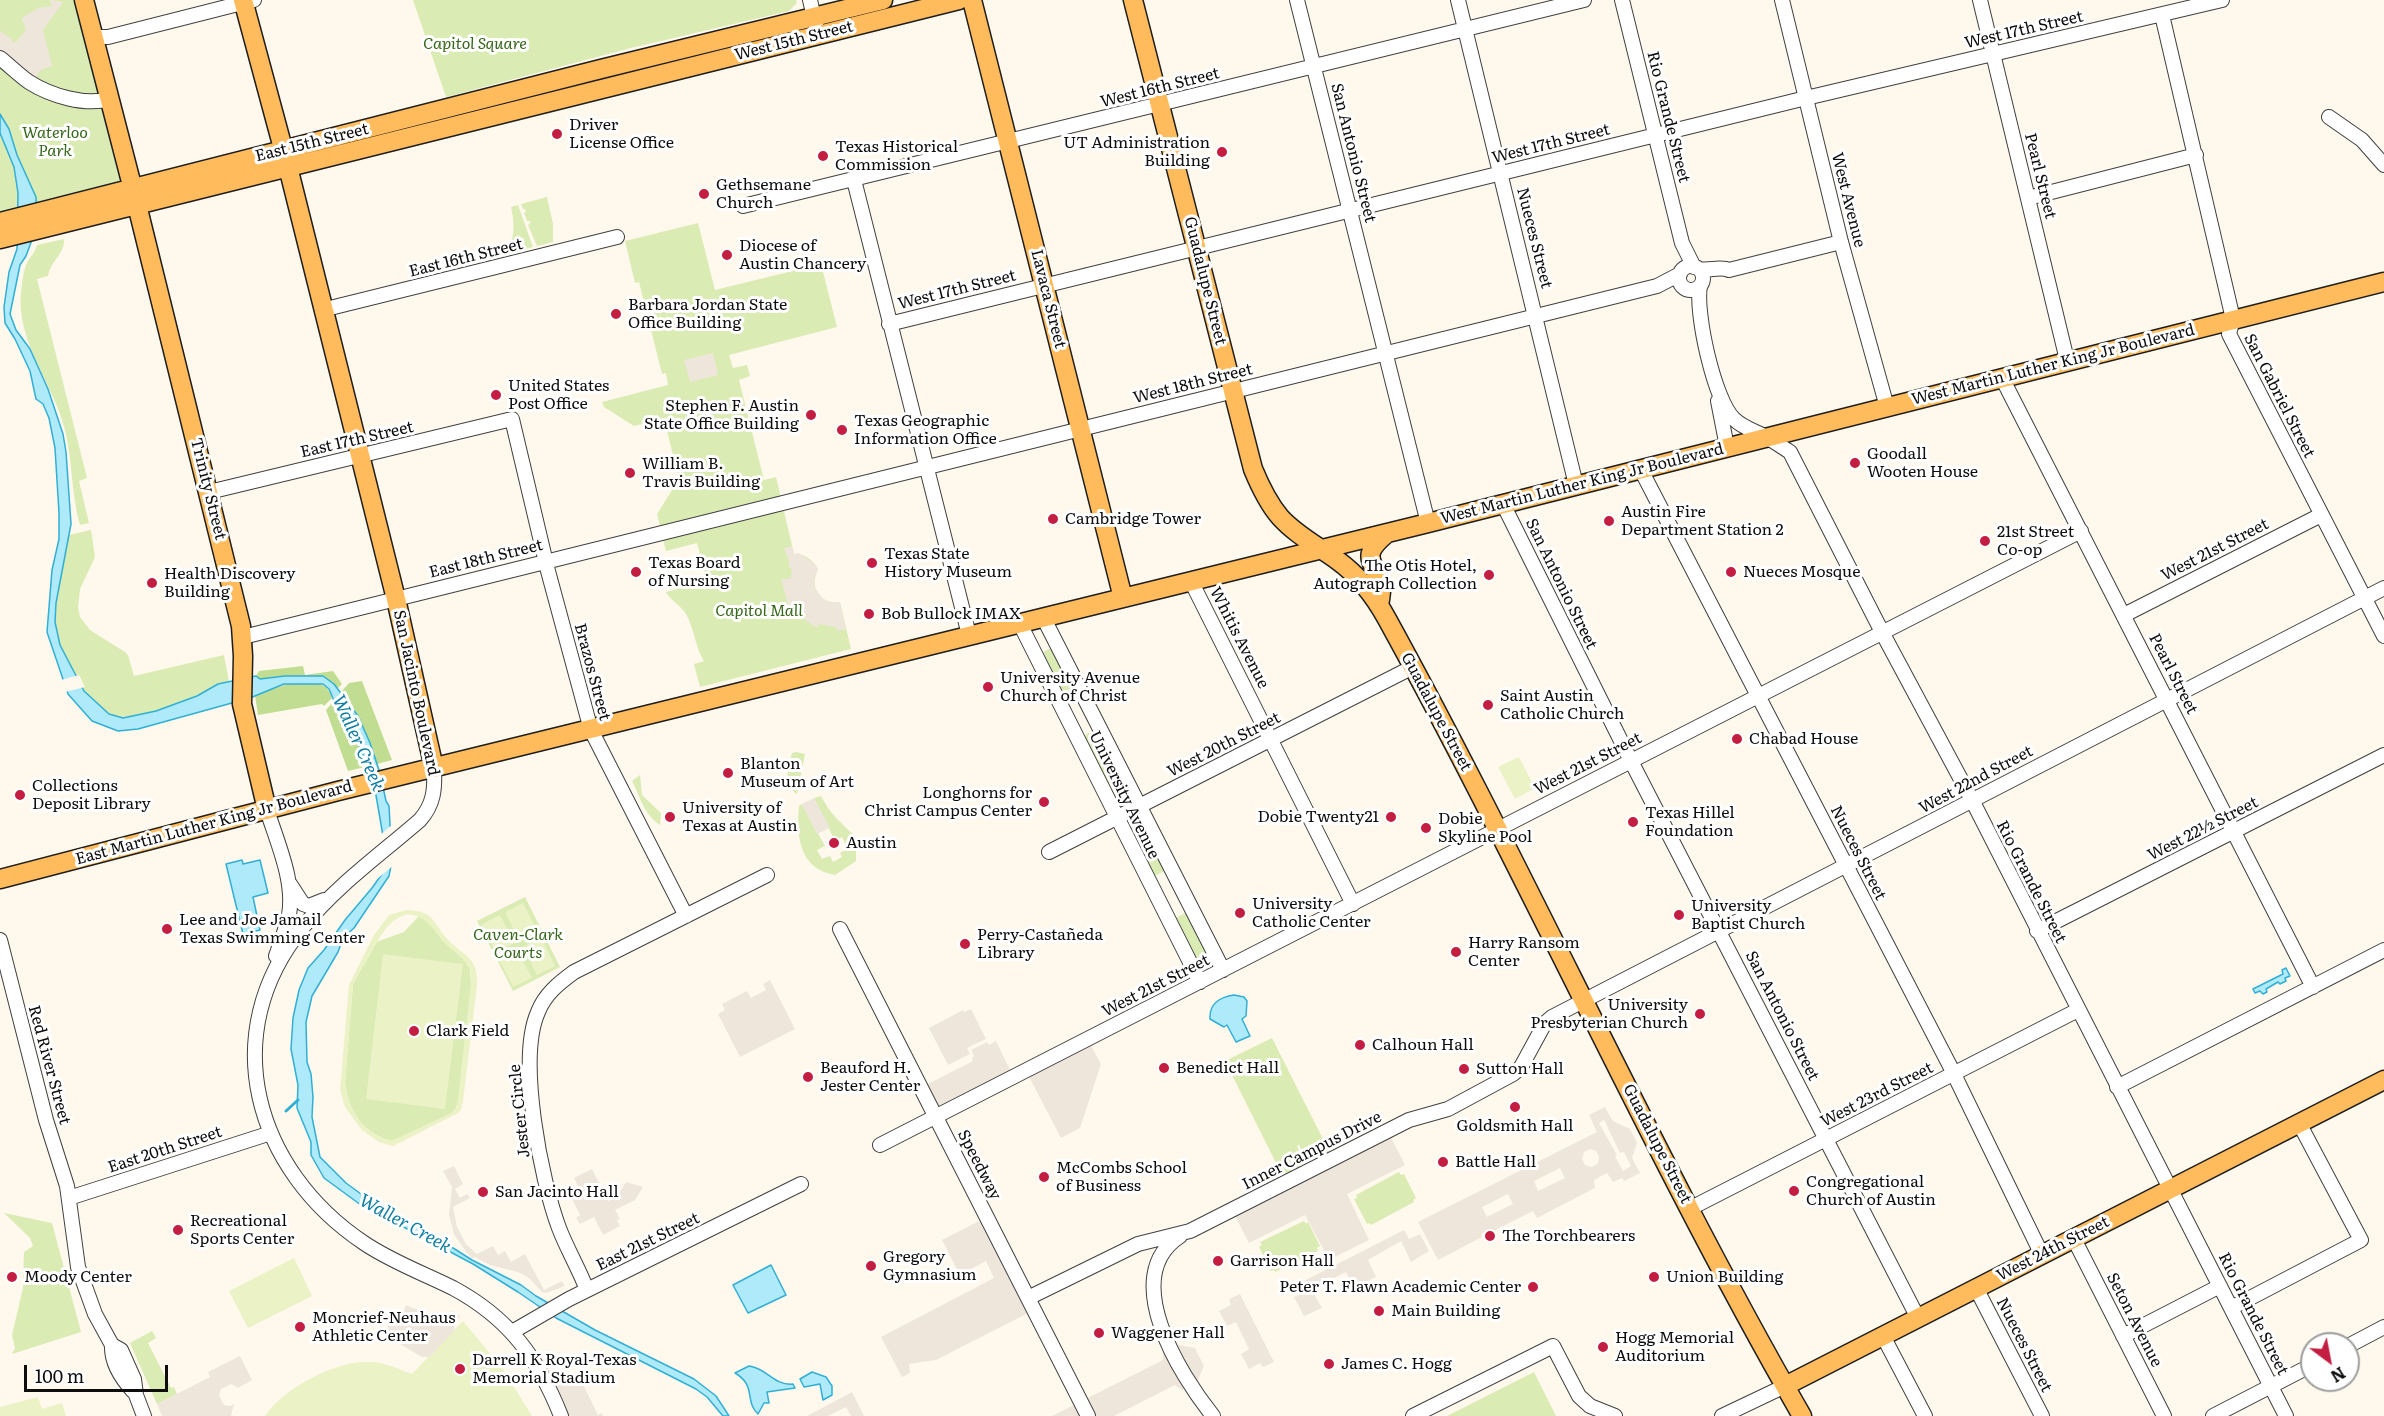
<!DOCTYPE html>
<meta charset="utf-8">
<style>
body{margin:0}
#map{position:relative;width:2384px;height:1416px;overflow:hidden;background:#fff8ec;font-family:Literata,serif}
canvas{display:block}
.north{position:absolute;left:2300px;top:1332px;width:60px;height:60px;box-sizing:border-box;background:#fff;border:2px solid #9e9e9e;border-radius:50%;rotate:148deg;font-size:16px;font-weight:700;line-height:24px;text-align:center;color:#0d0d0d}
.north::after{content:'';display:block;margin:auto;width:21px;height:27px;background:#c31e42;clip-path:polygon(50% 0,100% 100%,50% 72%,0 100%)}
.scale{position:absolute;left:24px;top:1365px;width:144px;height:27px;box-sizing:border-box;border:3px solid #0d0d0d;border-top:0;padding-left:8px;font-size:18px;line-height:21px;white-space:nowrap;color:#0d0d0d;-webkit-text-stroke:4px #fff;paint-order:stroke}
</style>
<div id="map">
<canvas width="2384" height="1416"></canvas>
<div class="north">N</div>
<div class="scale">100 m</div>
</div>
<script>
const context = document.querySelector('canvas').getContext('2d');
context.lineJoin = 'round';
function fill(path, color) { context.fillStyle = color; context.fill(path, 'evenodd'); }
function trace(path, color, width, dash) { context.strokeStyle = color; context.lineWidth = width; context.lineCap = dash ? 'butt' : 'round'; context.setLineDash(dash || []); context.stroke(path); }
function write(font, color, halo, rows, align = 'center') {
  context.font = font + ' Literata,serif'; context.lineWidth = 6; context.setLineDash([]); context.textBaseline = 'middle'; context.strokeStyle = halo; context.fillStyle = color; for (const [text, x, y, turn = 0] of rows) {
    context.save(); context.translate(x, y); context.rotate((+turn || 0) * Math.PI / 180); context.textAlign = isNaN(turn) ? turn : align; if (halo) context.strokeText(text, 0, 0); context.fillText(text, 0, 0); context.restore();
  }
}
const green = new Path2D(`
 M0,0H75L120,178L118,184L0,215Z
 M413,0H796L797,3L789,11L631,48L446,97Z
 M547,197L553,224V242L537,246L528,225L530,224V221H527L524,213L526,212L525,209H523L521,204Z
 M518,205L533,247L512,252L507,250C516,239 514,220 511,207Z
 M698,223L715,290L821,264L837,327L729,355L733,368L747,365L750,376L739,380L764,480L776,477L794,554C804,553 813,560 818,569C809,586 819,605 840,602L851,649L700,687L694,664L704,661C695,647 695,631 687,616C683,607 671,601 666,592L707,581L697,543L666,551L657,514L679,479L664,419L634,426L604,407L602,402L668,385L666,373L662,374L639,282L635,283L625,241Z
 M64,239C65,254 51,260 48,276L37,279L87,478L79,481L89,523L80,525C71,494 73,462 65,430C54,384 16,343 21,292C22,284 23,273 26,265C29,258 35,253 37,245Z
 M91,530L95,557L80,589L78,607L80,617L90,630L125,652L128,655L134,676L224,655L229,682C215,684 208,692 196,697C174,705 150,715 126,717C91,720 56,650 55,621C54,592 63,563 69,535Z
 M1053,647L1075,692L1074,699L1066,702L1039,654Z
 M1088,733H1095L1124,789L1121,798L1115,799L1084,737Z
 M796,752L805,754L797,794C783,785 788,767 792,753Z
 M640,775L642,795L661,813L660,825C644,815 640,796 632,781Z
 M821,796C830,814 841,823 856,837V861L835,875C800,869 796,838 799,806L802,804L825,846L817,850L822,859L830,856L833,862L842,857L840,853L848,849L842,837L835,841L814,798Z
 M1145,829L1166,870L1153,877L1131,835Z
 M525,897L560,967L513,991L477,921Z
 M1187,912L1209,954L1196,961L1174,919Z
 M419,916L427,920L444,942L462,957L470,969L471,986L458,1102L454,1112L450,1114L392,1141C363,1134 348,1110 345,1082L353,984L376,942L404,932Z
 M1272,1038L1329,1151L1310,1161L1306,1153H1303L1299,1145L1297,1146L1301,1155L1298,1156L1302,1165L1282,1175L1225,1061Z
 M1399,1172L1401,1175L1404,1174L1416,1198L1413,1200L1414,1202L1371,1225L1369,1223L1367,1224L1354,1199L1357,1198L1356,1195Z
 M4,1213L52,1223L81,1332L12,1354L15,1348L12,1335L23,1288L24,1252L33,1246L30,1238Z
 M1304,1221L1306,1224L1308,1222L1320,1246L1317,1248L1318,1251L1275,1272L1274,1270L1271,1271L1259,1247L1262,1245L1260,1242Z
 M152,1331L156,1338L148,1343L171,1388L174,1387L177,1394L157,1404L130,1343Z
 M1534,1372L1556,1416H1447Z`);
const forest = new Path2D(`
 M303,666L305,675L333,671L342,684L338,688L323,676H285L260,679L256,676L259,671Z
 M362,681L392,760L377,764L358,716L341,692L349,683Z
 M291,683C309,688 325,675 332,698L324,706L322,704L258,715L255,695Z
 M333,702L351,727L369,766L348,771L326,710Z`);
const pitch = new Path2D(`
 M1519,757L1535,788L1515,799L1498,767Z
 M523,903L538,932L519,941L505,912Z
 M407,910C436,911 433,924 449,941C466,957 478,958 477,985L463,1101L460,1112L393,1146L379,1142L362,1130L345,1107L340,1090L349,985L374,935L389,915ZM408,914C430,917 434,932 448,946C455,953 463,957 468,967C472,972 471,979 471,986L457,1107L450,1114L392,1141C363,1134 348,1110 345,1082L353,984C358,973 365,965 370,955C380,938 386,920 408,914Z
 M500,915L514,943L496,953L482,924Z
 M541,937L555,966L537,975L523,947Z
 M517,949L532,978L513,987L499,959Z
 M383,954L463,964L445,1109L366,1099Z
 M294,1258L312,1296L248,1328L229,1291Z
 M463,1321L503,1369L532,1416H265C282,1390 330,1364 362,1362C380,1360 396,1368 412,1374Z
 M38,1397L42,1409L62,1403L66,1416H0V1407Z`);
const plaza = new Path2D(`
 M50,0L63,2L43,30L52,66L40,70L35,79L0,58V31L12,39V43L17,41L26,30L22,18L38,8L52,6Z
 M713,353L718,375L690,382L684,360Z
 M792,546L794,554L799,553L816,565L818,569L814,581L815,588L823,599L829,602H840L846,629L837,631L836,627L819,624L817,628L804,619L807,615L797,604L789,608L781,579H790L792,569L789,568V561L784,548Z
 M814,798L830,828L817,834L802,804Z
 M770,980L795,1029L740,1057L718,1014L725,1010L722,1004L747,991L751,998L766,990L763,984Z
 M971,1009L986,1039L967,1048L970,1054L948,1065L929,1028L963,1010L964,1012Z
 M1088,1040L1101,1064L1080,1128L1061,1138L1026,1071Z
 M996,1041L1014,1078L937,1117L922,1087L973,1061L972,1058L974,1056L971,1050L987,1042L989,1045Z
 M1605,1107L1613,1121L1630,1129L1637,1143L1632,1158L1640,1173L1624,1181L1622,1178L1613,1182L1607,1173L1594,1180L1595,1188L1537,1218L1533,1211L1493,1231L1491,1229L1481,1234L1482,1237L1438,1260L1418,1222L1597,1132L1589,1115ZM1604,1120L1620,1153L1624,1152L1631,1166L1623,1171L1615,1156L1617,1155L1599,1123ZM1590,1149L1596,1151L1599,1157L1598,1163L1592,1167L1585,1165L1582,1159L1584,1152ZM1560,1168L1565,1178L1538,1191L1534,1181ZM1508,1194L1513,1204L1487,1217L1482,1207Z
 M1391,1137L1405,1165L1347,1194L1369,1240L1329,1260L1305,1215L1249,1243L1235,1216Z
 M454,1166L463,1184L455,1189L460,1198L467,1194L470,1198L453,1207L457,1227L466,1244L477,1254L493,1246L498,1255L505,1251L511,1262L525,1254L544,1290L562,1281L565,1286L546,1293L542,1292L530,1279L521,1273L490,1265L475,1257L472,1258L466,1252L454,1234L449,1215L452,1187L443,1171Z
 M592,1169L608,1201L617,1197L626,1182L643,1187L635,1200L615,1210L620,1219L617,1220L620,1226L603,1235L594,1217L580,1224L576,1218L580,1215L570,1195L580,1190L574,1178Z
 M987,1217L1034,1310L936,1360L909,1364L910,1373L902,1377L881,1337L994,1278L986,1261L960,1275L942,1240Z
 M1404,1230L1409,1239L1420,1234L1429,1251L1411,1262L1401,1241L1368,1260L1376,1277L1354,1288L1346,1272L1332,1279L1330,1277L1310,1287L1322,1308L1304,1316L1294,1297L1305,1292L1300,1283Z
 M1240,1294L1274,1362L1263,1367L1260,1363L1249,1369L1241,1354L1249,1349L1236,1322L1227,1326L1219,1311L1231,1305L1229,1299Z
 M406,1305L444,1321L451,1311L460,1316L455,1324L454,1331L429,1357H422L381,1333L380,1330L401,1320Z
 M1178,1345L1195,1348L1204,1366L1197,1382L1182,1390L1175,1385L1114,1416H1052L1163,1360V1352Z
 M240,1356L252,1380L238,1388L231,1384L221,1389L219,1395L224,1405L230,1406L234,1404L231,1416H162L157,1404L210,1377L208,1372Z
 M578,1374L598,1415L602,1413L603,1416H561L550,1388Z
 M852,1392L864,1416H851L846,1407L828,1416H807Z`);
const water = new Path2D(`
 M0,114L9,129L17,155L36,197L37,218L33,237L26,256L20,265L10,314L16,330L30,349L48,389L63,434L66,452L71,524L56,603L55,622L60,645L84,691L109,714L123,718L156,711L197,696L218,684L256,676L260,679L285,676H323L334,684L358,716L370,743L380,773L386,801L389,806L392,860L389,876L354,928L343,938L338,952L312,996L306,1022L307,1062L311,1074L313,1097L312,1117L320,1157L346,1183L361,1194L374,1199L387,1210L420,1227L472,1260L521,1285L536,1296L595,1330L694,1379L716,1396L729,1416H723L707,1397L696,1389L556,1318L518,1292L473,1264L381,1215L365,1208L324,1178L311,1155V1142L297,1108L298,1085L291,1049L293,1018L299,990L308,968L324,950L345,920L372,888L382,874L387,859L373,778L351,727L337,708L329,689L323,684H284L250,698L138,729L118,731L92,721L68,694L47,632L52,570L59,539V513L55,448L49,418L43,404L36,399L30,371L15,339L5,323L4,307L9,272L17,249L18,193L14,167L0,133Z
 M242,860L243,864L260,860L268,893L253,897L260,930L243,934L226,864Z
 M2286,968L2290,976L2285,978L2286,981L2280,984L2278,982L2266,989L2267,992L2263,994L2260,991L2255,993L2253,989L2283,974L2282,970Z
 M1234,995L1244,997L1247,1001L1246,1016L1242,1019L1250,1036L1236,1042L1227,1025L1224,1027L1210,1019C1209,1004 1220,997 1234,995Z
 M771,1265L786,1295L748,1313L733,1285Z
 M749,1366C767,1368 774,1386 793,1384L795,1388L767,1392L769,1403H764L758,1414C744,1401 757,1386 735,1373Z
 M812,1372L826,1377L832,1386V1395L823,1400L820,1384L804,1387L800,1379Z`);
const pier = new Path2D(`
 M79,675L85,687L65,692L61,680Z
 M392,825L394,865L377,879L376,876L384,858L380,835Z`);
const stream = new Path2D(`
 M286,1111L298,1100`);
const minor = new Path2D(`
 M810,0L818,35
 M1297,0L1428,523
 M1458,0L1576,485
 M1622,0L1682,243L1694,267
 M1782,0L1841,242L1887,407
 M1980,0L2067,360
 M2162,15L2233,319L2229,334L2384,636
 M94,37H108L254,0
 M0,58C10,66 19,75 29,82C51,96 85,106 110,99
 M2329,117L2362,140L2384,165
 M854,180L969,635
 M2028,198L2196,155
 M743,206L1584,0
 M1679 278a12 12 0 1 1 24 0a12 12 0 1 1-24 0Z
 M1699,269C1709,271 1721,266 1729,270L1841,242
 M1700,286C1695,312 1714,400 1734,419C1743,428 1755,431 1766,437C1774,441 1782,447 1790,452L1883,634L1972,800L2286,1416
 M322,310L617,237
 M889,324L1806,98L2222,0
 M2002,378L2313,987
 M1718,401L1727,447
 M1640,468L1950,1066L2042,1255
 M209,492L512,419L548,571L591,730L686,916
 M1503,504L1631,761L1918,1318
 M1191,581L1353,904
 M2124,615L2321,515
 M1043,617L1223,970
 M1019,622L1200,982
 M243,637L1657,286L1680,274
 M434,768C435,789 434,804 420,820C381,854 336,886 303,927C215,1034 255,1170 364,1243C392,1262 423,1273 453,1288C509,1318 538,1358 561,1416
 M267,810C277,842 295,881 289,915C286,929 281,942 276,956
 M1049,852L1413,667
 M290,884L303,904L309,906L324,900
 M840,929L1088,1416
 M2037,931L2384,755
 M0,940L46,1120L67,1186L78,1267L95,1314L112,1345L121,1350L134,1379L136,1395L144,1416
 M2117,1087L2384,950
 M880,1145L2081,531
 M69,1198L271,1133
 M1691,1208L2078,1010
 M1180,1236C1118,1276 1180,1375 1213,1416
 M2074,1239L2164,1416
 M1976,1288L2042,1416
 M587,1290C579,1269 567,1249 559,1228C541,1180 517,1059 538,1012C545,994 559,983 574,972L767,875
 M1028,1298L1138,1244L1190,1231L1409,1120L1448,1109L1513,1074L1521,1067L1545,1023L1552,1017L2384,588
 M2231,1308L2361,1240L2299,1123
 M512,1332L569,1299L801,1184
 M1883,1336L1925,1416
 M2123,1336L2220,1286
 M112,1345C111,1362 122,1379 133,1391
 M2348,1346L2384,1327
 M1413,1416L1553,1346L1579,1396L1590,1406L1615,1416
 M1722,1416L1785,1386
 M2213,1416L2312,1365`);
const major = new Path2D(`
 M84,0L137,205L241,626L243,656L242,704L267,810
 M243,0L288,167L396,599L434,768
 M972,0L1123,598
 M1133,0L1253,469C1260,486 1268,503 1280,517C1296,535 1318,546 1337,560C1358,575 1375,597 1387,619C1531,881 1653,1157 1802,1416
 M0,222L601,69L883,0
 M0,239L959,0
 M1379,605C1380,600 1381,594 1381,590C1378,562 1356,559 1386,534
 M0,879L338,791L1428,523L2384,282
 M1785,1386L2384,1080`);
const markers = [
 [557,134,6,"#c31e42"],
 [1222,152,6,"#c31e42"],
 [823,156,6,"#c31e42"],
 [704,194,6,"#c31e42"],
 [727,255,6,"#c31e42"],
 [616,314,6,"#c31e42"],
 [496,395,6,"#c31e42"],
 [811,415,6,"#c31e42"],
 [842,430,6,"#c31e42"],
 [1855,463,6,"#c31e42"],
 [630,473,6,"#c31e42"],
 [1053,519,6,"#c31e42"],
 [1609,521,6,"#c31e42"],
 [1985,541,6,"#c31e42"],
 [872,563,6,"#c31e42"],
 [636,572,6,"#c31e42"],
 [1731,572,6,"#c31e42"],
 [1489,575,6,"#c31e42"],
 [152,583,6,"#c31e42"],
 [869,614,6,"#c31e42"],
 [988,687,6,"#c31e42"],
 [1488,705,6,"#c31e42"],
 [1737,739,6,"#c31e42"],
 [728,773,6,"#c31e42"],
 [20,795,6,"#c31e42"],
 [1044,802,6,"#c31e42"],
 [670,817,6,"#c31e42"],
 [1391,817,6,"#c31e42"],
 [1633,822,6,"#c31e42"],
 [1426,828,6,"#c31e42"],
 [834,843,6,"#c31e42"],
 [1240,913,6,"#c31e42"],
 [1679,915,6,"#c31e42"],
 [167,929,6,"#c31e42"],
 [965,944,6,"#c31e42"],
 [1456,952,6,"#c31e42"],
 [1700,1014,6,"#c31e42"],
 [414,1031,6,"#c31e42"],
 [1360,1045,6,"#c31e42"],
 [1164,1068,6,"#c31e42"],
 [1464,1069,6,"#c31e42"],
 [808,1077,6,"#c31e42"],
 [1515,1107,6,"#c31e42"],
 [1443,1162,6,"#c31e42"],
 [1044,1177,6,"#c31e42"],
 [1794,1191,6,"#c31e42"],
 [483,1192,6,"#c31e42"],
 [178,1230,6,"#c31e42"],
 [1490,1236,6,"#c31e42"],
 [1218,1261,6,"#c31e42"],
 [871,1266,6,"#c31e42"],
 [12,1277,6,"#c31e42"],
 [1654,1277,6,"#c31e42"],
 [1533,1287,6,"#c31e42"],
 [1379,1311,6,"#c31e42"],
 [300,1327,6,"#c31e42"],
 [1099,1333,6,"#c31e42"],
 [1603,1347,6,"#c31e42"],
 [1329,1364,6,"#c31e42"],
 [460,1369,6,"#c31e42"]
];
const streetNames = [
 ["West 17th Street",2024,30,-13],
 ["West 15th Street",794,41,-14],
 ["West 16th Street",1160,88,-14],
 ["Rio Grande Street",1668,117,76],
 ["East 15th Street",312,143,-14],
 ["West 17th Street",1551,144,-14],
 ["San Antonio Street",1353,153,76],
 ["Pearl Street",2040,176,76],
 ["West Avenue",1848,200,76],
 ["Nueces Street",1534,238,76],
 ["East 16th Street",466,258,-14],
 ["Guadalupe Street",1205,281,76],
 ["West 17th Street",957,290,-14],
 ["Lavaca Street",1048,299,76],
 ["West Martin Luther King Jr Boulevard",2053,365,-14],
 ["West 18th Street",1193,384,-14],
 ["San Gabriel Street",2279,396,63],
 ["East 17th Street",357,440,-13],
 ["West Martin Luther King Jr Boulevard",1582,484,-14],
 ["Trinity Street",208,489,76],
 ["West 21st Street",2215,550,-27],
 ["East 18th Street",486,559,-14],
 ["San Antonio Street",1561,584,64],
 ["Whitis Avenue",1239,638,63],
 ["Brazos Street",592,672,75],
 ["Pearl Street",2173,674,63],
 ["San Jacinto Boulevard",416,693,78],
 ["Guadalupe Street",1436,712,62],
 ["West 20th Street",1224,745,-27],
 ["West 21st Street",1588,764,-27],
 ["West 22nd Street",1976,780,-28],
 ["University Avenue",1124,795,64],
 ["East Martin Luther King Jr Boulevard",214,823,-15],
 ["West 22½ Street",2203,829,-27],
 ["Nueces Street",1858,853,63],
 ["Rio Grande Street",2031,882,63],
 ["West 21st Street",1156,986,-27],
 ["San Antonio Street",1782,1016,63],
 ["Red River Street",49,1065,75],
 ["West 23rd Street",1877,1095,-27],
 ["Jester Circle",520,1111,-96],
 ["Guadalupe Street",1657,1144,63],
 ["East 20th Street",165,1150,-18],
 ["Inner Campus Drive",1312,1151,-27],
 ["Speedway",979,1165,63],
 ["East 21st Street",648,1242,-26],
 ["West 24th Street",2053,1249,-27],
 ["Rio Grande Street",2253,1314,63],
 ["Seton Avenue",2134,1320,63],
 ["Nueces Street",2024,1345,63]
];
const parkNames = [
 ["Capitol Square",475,44],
 ["Waterloo",55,133],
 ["Park",55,151],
 ["Capitol Mall",759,611],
 ["Caven-Clark",518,935],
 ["Courts",518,953]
];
const poiNames = [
 ["Driver",569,125],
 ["License Office",569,143],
 ["UT Administration",1210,143,"right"],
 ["Building",1210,161,"right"],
 ["Texas Historical",835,147],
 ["Commission",835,165],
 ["Gethsemane",716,185],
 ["Church",716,203],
 ["Diocese of",739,246],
 ["Austin Chancery",739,264],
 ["Barbara Jordan State",628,305],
 ["Office Building",628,323],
 ["United States",508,386],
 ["Post Office",508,404],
 ["Stephen F. Austin",799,406,"right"],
 ["State Office Building",799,424,"right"],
 ["Texas Geographic",854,421],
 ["Information Office",854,439],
 ["Goodall",1867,454],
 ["Wooten House",1867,472],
 ["William B.",642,464],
 ["Travis Building",642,482],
 ["Austin Fire",1621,512],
 ["Department Station 2",1621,530],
 ["Cambridge Tower",1065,519],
 ["21st Street",1997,532],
 ["Co-op",1997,550],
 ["Texas State",884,554],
 ["History Museum",884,572],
 ["Texas Board",648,563],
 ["of Nursing",648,581],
 ["The Otis Hotel,",1477,566,"right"],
 ["Autograph Collection",1477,584,"right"],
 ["Nueces Mosque",1743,572],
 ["Health Discovery",164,574],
 ["Building",164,592],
 ["Bob Bullock IMAX",881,614],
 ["University Avenue",1000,678],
 ["Church of Christ",1000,696],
 ["Saint Austin",1500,696],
 ["Catholic Church",1500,714],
 ["Chabad House",1749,739],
 ["Blanton",740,764],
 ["Museum of Art",740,782],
 ["Collections",32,786],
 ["Deposit Library",32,804],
 ["Longhorns for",1032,793,"right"],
 ["Christ Campus Center",1032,811,"right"],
 ["University of",682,808],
 ["Texas at Austin",682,826],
 ["Texas Hillel",1645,813],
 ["Foundation",1645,831],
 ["Dobie Twenty21",1379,817,"right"],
 ["Dobie",1438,819],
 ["Skyline Pool",1438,837],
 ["Austin",846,843],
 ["University",1252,904],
 ["Catholic Center",1252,922],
 ["University",1691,906],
 ["Baptist Church",1691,924],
 ["Lee and Joe Jamail",179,920],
 ["Texas Swimming Center",179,938],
 ["Perry-Castañeda",977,935],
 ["Library",977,953],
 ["Harry Ransom",1468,943],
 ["Center",1468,961],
 ["University",1688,1005,"right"],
 ["Presbyterian Church",1688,1023,"right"],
 ["Clark Field",426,1031],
 ["Calhoun Hall",1372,1045],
 ["Beauford H.",820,1068],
 ["Jester Center",820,1086],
 ["Benedict Hall",1176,1068],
 ["Sutton Hall",1476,1069],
 ["Goldsmith Hall",1515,1126,"center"],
 ["Battle Hall",1455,1162],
 ["McCombs School",1056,1168],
 ["of Business",1056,1186],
 ["Congregational",1806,1182],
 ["Church of Austin",1806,1200],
 ["San Jacinto Hall",495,1192],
 ["Recreational",190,1221],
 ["Sports Center",190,1239],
 ["The Torchbearers",1502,1236],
 ["Gregory",883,1257],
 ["Gymnasium",883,1275],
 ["Garrison Hall",1230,1261],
 ["Moody Center",24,1277],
 ["Union Building",1666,1277],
 ["Peter T. Flawn Academic Center",1521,1287,"right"],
 ["Main Building",1391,1311],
 ["Moncrief-Neuhaus",312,1318],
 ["Athletic Center",312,1336],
 ["Waggener Hall",1111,1333],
 ["Hogg Memorial",1615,1338],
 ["Auditorium",1615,1356],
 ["Darrell K Royal-Texas",472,1360],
 ["Memorial Stadium",472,1378],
 ["James C. Hogg",1341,1364]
];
const waterNames = [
 ["Waller Creek",358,743,66],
 ["Waller Creek",405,1224,29]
];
fill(green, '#daebb4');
fill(forest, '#c1dd92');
fill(pitch, '#eaf2c6');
fill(plaza, '#efe6db');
fill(water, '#aeeaf9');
trace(water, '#31afd4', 1.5);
fill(pier, '#fff8ec');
trace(stream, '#31afd4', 3);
trace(minor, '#404040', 16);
trace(major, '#1e1e1e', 21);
trace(minor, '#fff', 14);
trace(major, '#ffbb5c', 18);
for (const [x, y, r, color] of markers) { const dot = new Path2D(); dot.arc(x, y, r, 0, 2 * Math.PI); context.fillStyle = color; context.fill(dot); trace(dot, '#fff', 2); }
write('16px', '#0d0d0d', '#fff', streetNames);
write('italic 16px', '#37671a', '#fff', parkNames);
write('16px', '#0d0d0d', '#fff', poiNames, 'left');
write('italic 18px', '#107da4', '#fff', waterNames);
</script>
